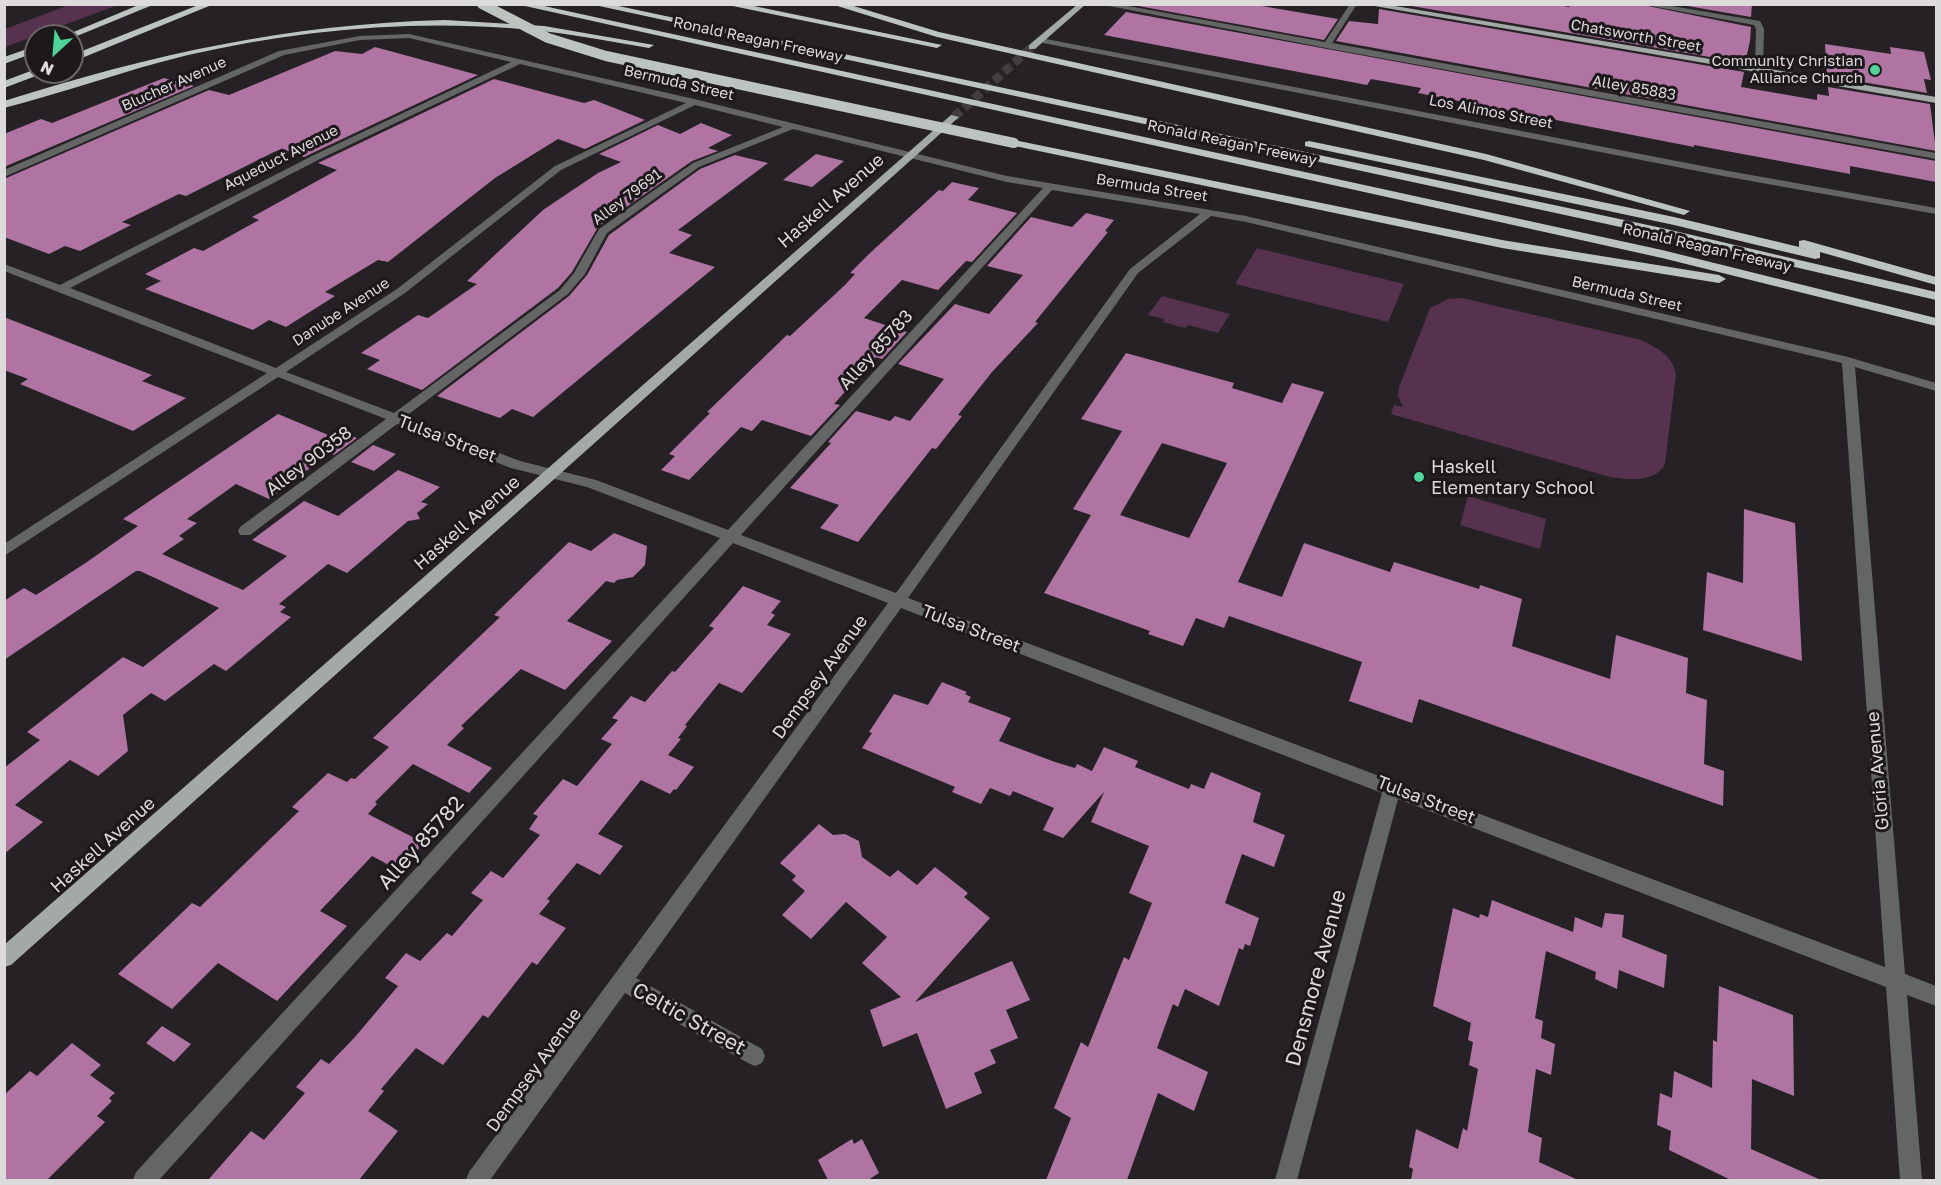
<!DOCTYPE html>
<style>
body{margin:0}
#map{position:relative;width:1941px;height:1185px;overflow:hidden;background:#262125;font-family:"Golos Text",sans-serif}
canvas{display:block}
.frame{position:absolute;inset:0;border:6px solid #dddadc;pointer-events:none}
.north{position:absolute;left:24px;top:24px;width:60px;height:60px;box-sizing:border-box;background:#1d181b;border:2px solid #6a6668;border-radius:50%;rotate:206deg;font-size:16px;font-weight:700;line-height:24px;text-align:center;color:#dddadc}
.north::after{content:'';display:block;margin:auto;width:21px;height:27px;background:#50d398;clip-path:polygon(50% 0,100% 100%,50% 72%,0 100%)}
</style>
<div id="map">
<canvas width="1941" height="1185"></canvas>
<div class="frame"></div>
<div class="north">N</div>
</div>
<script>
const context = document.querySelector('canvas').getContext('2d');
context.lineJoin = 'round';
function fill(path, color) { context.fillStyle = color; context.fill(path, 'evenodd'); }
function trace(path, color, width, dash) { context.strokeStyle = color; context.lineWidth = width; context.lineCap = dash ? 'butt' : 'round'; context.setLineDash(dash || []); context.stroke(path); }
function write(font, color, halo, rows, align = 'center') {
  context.font = font + ' "Golos Text",sans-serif'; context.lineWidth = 6; context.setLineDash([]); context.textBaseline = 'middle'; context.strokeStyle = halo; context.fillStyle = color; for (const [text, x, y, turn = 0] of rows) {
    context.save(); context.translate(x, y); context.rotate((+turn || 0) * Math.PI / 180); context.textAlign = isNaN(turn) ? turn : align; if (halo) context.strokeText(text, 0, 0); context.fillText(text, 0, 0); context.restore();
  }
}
const green = new Path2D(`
 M69,5H118L5,47V29Z
 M1257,248L1404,284L1388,322L1235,284Z
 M1162,296L1230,314L1218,333L1188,325L1185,328L1163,322L1164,319L1148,315Z
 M1462,298L1641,340C1657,348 1673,355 1676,375L1665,464C1655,483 1629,480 1610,477L1391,414L1394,405L1403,407L1398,396L1399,387L1430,308L1448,299Z
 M1468,496L1546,519L1540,549L1460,525Z`);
const building = new Path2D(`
 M1400,4H1554L1569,7L1570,4H1638L1751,27L1750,41L1745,63Z
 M1676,4H1752L1751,17Z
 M1133,5H1256L1338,19L1324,40Z
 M1379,9L1744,72L1741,87L1817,100V94L1829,96L1828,87L1930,104L1936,151L1336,41L1349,21L1378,24Z
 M1126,12L1936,161V182L1850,166V174L1694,145V147L1418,93L1421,88L1371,79L1367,85L1104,35Z
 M1825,44L1891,54L1890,47L1924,52L1931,80L1924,79L1927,93L1827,76Z
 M375,47L478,75L304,157L282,149L274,152L186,196L179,194L122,222L131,225L80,251L65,246L49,254L4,237V179L209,90L229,95L335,51L362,54Z
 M164,78L194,86L4,167V134L41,119L52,123Z
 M494,79L584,103L594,100L645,120L585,149L558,139L495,178L388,262L378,260L325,292L335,296L286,327L269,320L253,330L145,289L161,281L145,274L194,248L203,251L259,220L252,217L337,170L318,163Z
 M701,123L732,135L708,148L718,151L692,161L598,227L572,272L558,288L422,390L367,369L380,360L361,353L418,315L428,318L477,284L467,281L543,210L598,173L621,162L599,154L658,125L680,134Z
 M816,154L844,161L812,187L783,180Z
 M735,155L768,163L678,230L692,235L669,253L715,267L533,417L512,409L500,418L437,396L569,296L587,275L609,235L700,169Z
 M952,182L979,188L968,200L1017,213L972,262L966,261L938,290L902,280L864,318L907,332L882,359L876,357L834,404L840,405L811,436L762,420L752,431L741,427L689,480L661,470L675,456L669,454L710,413L707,412L787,335L790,336L845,285L855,274L850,273L870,253L939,190L943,191Z
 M1086,213L1114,220L1105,231L1108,232L1035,322L1038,323L992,372L958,415L962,416L936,449L932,448L858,542L820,528L839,505L790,488L831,443L828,442L856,411L890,421L895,416L910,421L944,379L898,364L955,304L989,314L1023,275L987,266L1031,217L1072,227Z
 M4,317L152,375L142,381L186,398L133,431L20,384L28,379L4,370Z
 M1126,353L1234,383L1232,388L1282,403L1292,383L1324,392L1238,582L1282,597L1304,543L1390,572L1394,562L1479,589L1480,585L1522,599L1512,646L1610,679L1616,635L1688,658L1686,693L1707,700L1704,764L1724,771L1723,806L1419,699L1412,723L1349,701L1362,662L1229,616L1224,628L1196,618L1183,646L1148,634L1150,631L1044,593L1091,515L1073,509L1122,431L1081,419ZM1162,443L1227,463L1189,538L1120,515Z
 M278,414L333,437L341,431L357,438L334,455L330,453L269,499L236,484L187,519L197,523L179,536L184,539L162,554L243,590L287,556L252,540L304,501L338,516L398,470L440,487L421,502L428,504L417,513L420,519L408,521L347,573L328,564L279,604L286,607L280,612L291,617L226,671L214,664L165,701L151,693L123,715L128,751L98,776L70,760L15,805L43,822L4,854V768L40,740L27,732L123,657L143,667L219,608L140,571H136L4,660V601L24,588L36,595L87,562L138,526L123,519Z
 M373,445L396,454L374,471L351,462Z
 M1744,509L1795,523L1802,661L1703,630L1707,572L1743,583Z
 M614,533L647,546L645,565L633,577L617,580L614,583L606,581L567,621L612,641L565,690L521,669L461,726L464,728L447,745L492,768L469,793L413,764L375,802L377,804L368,814L424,843L398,870L372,856L320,911L347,926L277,1001L218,963L172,1009L118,974L192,903L200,907L299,811L292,807L328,773L347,782L351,778L355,779L389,747L373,738L500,617L494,615L569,542L591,551Z
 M743,586L781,601L771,613L775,615L767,625L791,634L742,693L719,683L685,725L687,726L678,738L681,739L668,755L694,767L676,790L674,789L670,794L641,780L598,834L623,846L600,875L577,863L547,899L550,901L539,914L566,928L537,965L532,962L488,1018L483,1015L443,1065L416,1048L381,1089L384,1091L368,1111L398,1131L359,1180H208L251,1131L264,1140L305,1093L296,1087L321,1059L329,1064L355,1037L398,986L385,978L406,953L420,961L447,933L452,936L483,900L471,893L491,871L503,878L540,835L529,829L538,816L533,814L563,779L577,786L612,744L601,739L618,720L612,718L631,696L645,702L672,671L675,672L714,628L709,626Z
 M942,682L967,692L965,694L971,697L968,702L1011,718L999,741L1055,762L1075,768L1077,764L1092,771L1104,747L1138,761L1135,767L1189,789L1191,784L1204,789L1211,772L1261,793L1253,822L1285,835L1274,867L1242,854L1225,903L1259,918L1250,946L1245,944L1243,950L1239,948L1219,1006L1185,989L1178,1007L1173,1004L1157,1048L1208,1072L1194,1111L1158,1093L1127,1180H1046L1071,1118L1054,1108L1081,1042L1088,1047L1124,957L1129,960L1152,903L1129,893L1149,846L1091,822L1104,792L1063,838L1043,830L1054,808L1013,791L1010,796L990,788L981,804L952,792L955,787L862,748L872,733L869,732L894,694L928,705Z
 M819,824L833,835L845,834L859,841L862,857L890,877L898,870L917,885L935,867L968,893L964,897L990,918L915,1002L1012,961L1030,1000L1006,1010L1018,1038L990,1050L996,1063L974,1073L982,1093L946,1109L917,1033L883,1047L870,1010L901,997L862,963L887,937L846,902L811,939L782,915L805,891L792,880L796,876L780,863Z
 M1492,900L1573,932L1575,917L1602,928L1605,913L1624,915L1622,937L1667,955L1664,988L1619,970L1617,989L1595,979L1596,972L1546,951L1535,1018L1543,1021L1541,1038L1555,1044L1551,1075L1536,1069L1528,1132L1542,1138L1539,1162L1578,1180H1411L1413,1169L1409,1167L1416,1129L1458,1149L1463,1128L1467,1131L1478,1069L1469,1065L1473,1042L1468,1040L1471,1023L1433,1006L1453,908L1479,918L1480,914L1488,917Z
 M1719,986L1793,1015L1794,1096L1752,1079L1751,1149L1821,1180H1731L1669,1150L1671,1131L1657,1125L1660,1093L1672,1098L1674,1071L1712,1088L1713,1040L1717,1042Z
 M162,1026L191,1044L174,1062L146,1043Z
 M72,1043L101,1065L90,1075L115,1093L109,1098L112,1101L97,1116L105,1122L47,1180H4V1095L30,1071L37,1076Z
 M852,1139L854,1144L862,1139L879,1173L868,1180H828L818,1160Z`);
const majorTunnel = new Path2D(`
 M954,117L1032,47`);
const minor = new Path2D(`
 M1099,4H1117L1325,42L1350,4H1357L1332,43L1936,153V159L1326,48Z
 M1640,4H1660L1760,21L1764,29L1763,70L1759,73L1755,70L1756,29L1754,25Z
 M409,34L694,99L1007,176L1246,216L1848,357L1936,383V391L1855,367L1905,974L1936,986V1006L1907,995L1922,1180H1900L1886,987L1398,799L1297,1180H1275L1382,793L901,608L636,978L762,1049L765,1056L762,1063L755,1066L748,1063L625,993L490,1180H466L469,1172L888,603L733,543L159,1180H133L136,1172L720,538L587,487L511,468L397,424L250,535H240L238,531L240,527L386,419L278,377L4,556V544L267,373L4,271V264L60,285L314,155L511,62L409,38L360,40L284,55L4,177V170L279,51L360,36ZM520,64L686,103L555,166L397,289L276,368L70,288L320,159ZM695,105L783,127L693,163L599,229L574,273L560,290L394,413L286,372L405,293L561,170ZM793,129L1007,182L1043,188L728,530L596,480L520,461L405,417L568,294L585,274L607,233L699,167ZM1052,190L1200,214L1130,269L896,593L741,535ZM1211,216L1246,222L1842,363L1885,967L908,598L1138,273Z
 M1041,38L1723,170L1936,208V214L1723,176L1038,42V38Z`);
const major = new Path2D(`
 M1078,4H1086L1035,49H1029V45Z
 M1363,4H1383L1936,97V103Z
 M951,115L959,117L11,965L4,967V945Z`);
const highway = new Path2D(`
 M141,4H155L72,38L64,36Z
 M201,4H214L72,62V55Z
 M516,4H535L1662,250L1936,318V326L1662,258Z
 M590,4H609L1662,228L1936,292V300L1662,236Z
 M723,4H744L942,45L937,48Z
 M831,4H847L939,32L1486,154L1690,211L1684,215L1484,160L937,37Z
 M445,20L544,26L654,45L649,48C603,40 556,31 509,28C402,20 293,31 188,55C126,70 66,92 4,108V101C153,54 289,24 445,20Z
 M36,46V52L4,64V57Z
 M36,69V72H42L41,74L4,88V81Z
 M1014,140L1502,240L1719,275L1726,279L1719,283L1502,248L1010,145V141Z
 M1309,141L1674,217L1816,251L1799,247V241L1804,240L1936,277V285L1820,252V258L1815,259L1674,225L1305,146V142Z`);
const highwayBridge = new Path2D(`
 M482,4L548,38L606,56L1014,143`);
const markers = [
 [1875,70,6,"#50d398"],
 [1419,477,6,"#50d398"]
];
const farStreetnames = [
 ["Chatsworth Street",1636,36,10],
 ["Ronald Reagan Freeway",758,40,12],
 ["Bermuda Street",679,83,13],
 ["Blucher Avenue",174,84,-24],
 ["Alley 85883",1634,88,10],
 ["Los Alimos Street",1491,112,11],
 ["Ronald Reagan Freeway",1232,143,12],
 ["Aqueduct Avenue",281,158,-27],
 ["Bermuda Street",1152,188,9],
 ["Alley 79691",627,197,-37],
 ["Ronald Reagan Freeway",1707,248,13],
 ["Bermuda Street",1627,294,13],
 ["Danube Avenue",341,312,-33]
];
const farPoinames = [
 ["Community Christian",1863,61],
 ["Alliance Church",1863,78]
];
const streetNames = [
 ["Haskell Avenue",831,201,-41],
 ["Alley 85783",876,350,-48],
 ["Tulsa Street",447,439,21],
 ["Alley 90358",309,461,-37],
 ["Haskell Avenue",467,523,-41],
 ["Tulsa Street",971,629,21],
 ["Dempsey Avenue",820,677,-54],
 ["Gloria Avenue",1878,771,-95],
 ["Tulsa Street",1426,800,21],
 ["Haskell Avenue",103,845,-42],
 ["Dempsey Avenue",534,1070,-54]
];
const poiNames = [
 ["Haskell",1431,467],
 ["Elementary School",1431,488]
];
const nearStreetnames = [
 ["Alley 85782",421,843,-48],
 ["Densmore Avenue",1316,978,-75],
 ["Celtic Street",689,1019,29]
];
fill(green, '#56324e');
fill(building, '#af74a2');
trace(majorTunnel, '#413d40', 9, [9, 4.5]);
fill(minor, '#636664');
fill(major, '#a3a9a6');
fill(highway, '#bdc4c0');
trace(highwayBridge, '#bdc4c0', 10);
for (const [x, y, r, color] of markers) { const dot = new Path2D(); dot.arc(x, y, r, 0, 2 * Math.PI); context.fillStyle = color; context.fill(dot); trace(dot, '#1d181b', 2); }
write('15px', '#dddadc', '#1d181b', farStreetnames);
write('15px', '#dddadc', '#1d181b', farPoinames, 'right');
write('18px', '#dddadc', '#1d181b', streetNames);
write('18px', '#dddadc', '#1d181b', poiNames, 'left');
write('21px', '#dddadc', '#1d181b', nearStreetnames);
</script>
